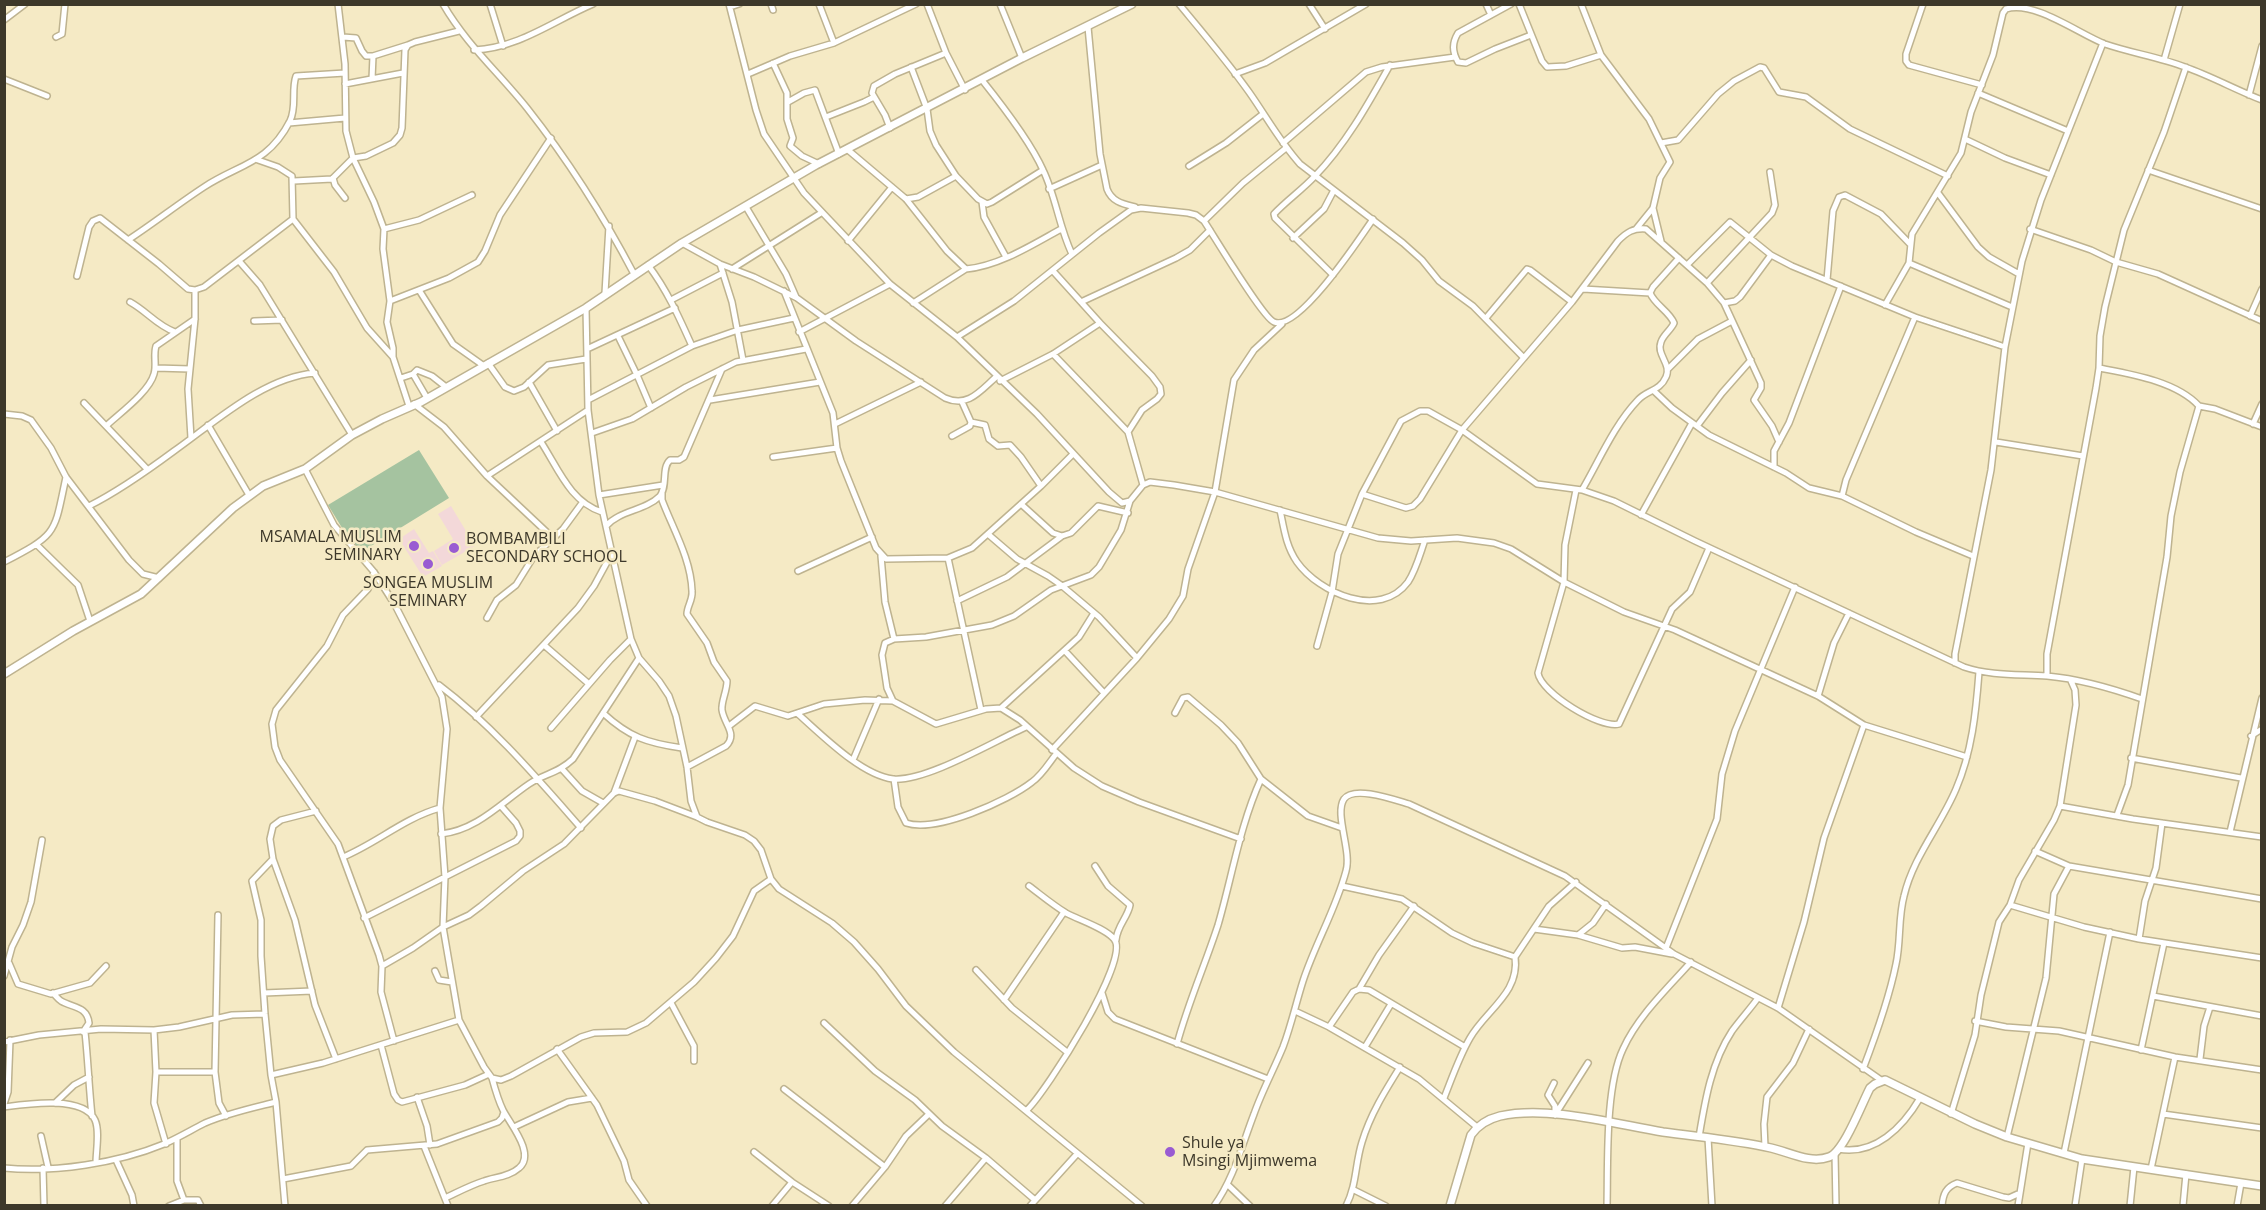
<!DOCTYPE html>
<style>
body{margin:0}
#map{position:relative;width:2266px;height:1210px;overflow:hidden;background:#f5eac5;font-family:"Open Sans",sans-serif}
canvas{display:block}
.frame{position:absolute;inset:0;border:6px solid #3d382a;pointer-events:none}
</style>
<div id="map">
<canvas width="2266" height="1210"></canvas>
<div class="frame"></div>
</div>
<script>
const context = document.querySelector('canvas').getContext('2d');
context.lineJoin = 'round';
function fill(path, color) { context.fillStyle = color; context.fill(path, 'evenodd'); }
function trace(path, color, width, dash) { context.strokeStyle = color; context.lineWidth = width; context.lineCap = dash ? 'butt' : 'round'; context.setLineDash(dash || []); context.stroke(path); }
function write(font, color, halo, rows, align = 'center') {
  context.font = font + ' "Open Sans",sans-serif'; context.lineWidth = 5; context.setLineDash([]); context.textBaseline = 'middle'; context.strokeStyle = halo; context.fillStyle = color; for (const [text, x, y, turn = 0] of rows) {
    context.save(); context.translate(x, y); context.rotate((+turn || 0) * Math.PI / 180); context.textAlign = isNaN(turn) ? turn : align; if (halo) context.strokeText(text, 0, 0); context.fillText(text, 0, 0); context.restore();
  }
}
const education = new Path2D(`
 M451,506L475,546L442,565L434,551L453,539L438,514Z
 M414,529L429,553L433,551L442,566L423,577L399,539Z`);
const green = new Path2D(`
 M419,450L449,498L358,554L328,505Z`);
const minor = new Path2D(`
 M338,4L345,64L346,131L353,158L374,202L384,229L383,249L390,301L387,322L393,348V357
 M443,4C466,44 499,73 527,108C568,160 603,215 634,274
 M490,4L503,46
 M729,4L756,110L764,134L804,193L890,284L957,337L1037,414L1109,492L1122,503L1130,501L1143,485L1150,482L1174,485L1215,492L1378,538L1411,541L1457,538L1494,543L1511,549L1564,582L1624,612L1675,630L1818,696L1864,725L1967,757
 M771,4L773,10
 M819,4L834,43
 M927,4L946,53L965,90
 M1000,4L1022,58
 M1179,4C1203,33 1227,61 1249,92C1266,116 1280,142 1300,164L1403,243L1422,260L1439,281L1473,306L1524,358
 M1309,4L1325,29
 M1486,4L1491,15
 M1511,4L1458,33C1452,43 1452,51 1458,62L1466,63L1495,49L1531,35
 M1519,4L1542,61L1547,67L1566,66L1601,55
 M1581,4L1601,55L1649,119L1670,162L1660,178L1653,208L1636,229
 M1923,4L1906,54V61L1909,65L1982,85
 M730,7L739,4
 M4,20L25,4
 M1088,27L1100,154L1107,189C1112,202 1123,204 1135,207
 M56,37L62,34L65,4
 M343,37L356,38L362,51L366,56H373L408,45
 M474,50C519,48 553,21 593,4
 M2164,60L2180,4
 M773,63L787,93V119L793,138L790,146L802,156L819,164
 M911,67L927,109L930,131L936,145L956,176L978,199L987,204L992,202L1043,170
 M748,74L790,56L834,43L916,4
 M1235,74L1265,63L1366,4
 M4,79L47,96
 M372,79L373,56
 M982,80C1002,105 1030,141 1043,170C1056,197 1059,227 1072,254
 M345,84L403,73
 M1978,93L2068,131
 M2249,95L2262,46
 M788,102L804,93L815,90L839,154
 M826,117L864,102L874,97
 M289,123L345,118
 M890,128L885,115L872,93L874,86L895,74L946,53
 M1965,139L2005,158L2051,175
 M1283,143L1366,72L1382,67L1455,57
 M1661,143L1678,140L1718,94L1734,81L1760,67L1764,68L1779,92L1806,97L1850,129L1948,176
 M848,150L906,199L947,251L966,269C999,266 1032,245 1061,229
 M1189,166L1226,143L1263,114
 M2148,170L2262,209
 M333,178L335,185L345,198
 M294,181L332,179L353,158L366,156L393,143L400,135L402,128L405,50L408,45L415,42L459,31
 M1049,189L1102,165
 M1938,193L1978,247L1989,257L2019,274
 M906,199L918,197L956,176
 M982,202L984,217L1006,257
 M746,207L786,274L796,297
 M1653,208L1661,241
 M293,219L334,272L367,328L393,357L409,406
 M1204,221L1243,183L1286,148
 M384,229L419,220L472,195
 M2030,229L2091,250L2116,262L2158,274L2262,321
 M1293,238L1324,209L1334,190
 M128,240C154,223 178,204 204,187C239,164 268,164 290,121C297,107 291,90 296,76L345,73
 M848,241L892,187
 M682,243L720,264L754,277L797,298L856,341L945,398C968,408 980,391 996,377
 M239,261L260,285L352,435
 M1909,263L2012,307
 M720,264L732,302L743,360
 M648,265C667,290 679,317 692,346
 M1687,265L1730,222L1771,255L1792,266L1915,317L2005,347
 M732,269L821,213
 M1053,271L1100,323L1152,376L1160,387L1161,394L1157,399L1142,410L1128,432
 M1333,275L1275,218L1274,214C1286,201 1302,190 1315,176C1346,144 1368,104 1390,65
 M77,276L89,227L93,221L100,218L159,264L188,289L195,290L204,287L293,219L292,176L278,167L258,160
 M1827,280L1833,211L1839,197L1845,195L1881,214L1910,244
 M1707,283L1772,213L1775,205L1770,172
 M1583,289L1650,293
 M419,290L453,344L484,366
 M784,291L833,413L837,448L841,461L876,548L886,559L948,558L972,548L1041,486L1073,454
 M605,293L609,226
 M671,300L723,273
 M390,301L449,278L478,262L485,251L500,215L551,138
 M130,302C148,312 156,325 175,332
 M1081,302L1176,258L1190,250L1210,230
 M913,303L966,269
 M1724,303L1735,301L1740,297L1771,255
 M1885,305L1909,263L1912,234L1961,153L1971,112L1993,55L2003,13L2006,9C2034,0 2079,34 2105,44C2131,53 2159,57 2185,67C2211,76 2236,90 2262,100
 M586,308L588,410L599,495L631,639L639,658L659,681L669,696L676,716L687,767L691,801L697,817L707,822L745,835L754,841L761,850L771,879L779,889L832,923L854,942L878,969L906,1006L954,1052L1142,1206
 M2250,316L2262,289
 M1486,318L1527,269L1530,270L1572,302
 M254,321L282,320
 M799,332L890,284
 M618,336L637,375L651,408
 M957,337L1014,301L1099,233L1131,210L1141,208L1188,213L1196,215L1204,221C1214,236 1263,318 1274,322C1298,332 1360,238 1373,219
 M587,349L675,308
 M1053,354L1128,432L1143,485
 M488,363L505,387L514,391L524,387L548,365L586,359
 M156,368L190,369
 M2099,368C2130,374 2176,381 2199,406L2180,472L2171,516L2167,557L2128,785L2117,815
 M1668,369L1698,339L1732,321
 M413,374L417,370L432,376L446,387
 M401,378L413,374L427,398
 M1000,381L1053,354L1100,323
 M529,382L557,431
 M1654,391L1672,408L1709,435L1786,473L1809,488L1842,496L1916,532L1973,556
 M588,400L692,346L738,330L794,318
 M710,400L820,382
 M84,403L147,469
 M414,404L444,427L487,476L553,538
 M2199,406L2215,409L2262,427
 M4,414L22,416L31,420L51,448L66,477L129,560L143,574L159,578
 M971,422L985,425L989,439L998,446L1010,445L1021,457L1041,486
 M835,424L921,382
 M2253,424L2262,404
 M208,425L249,495
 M106,426C120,413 149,392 154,374C157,365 153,355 156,346L195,319
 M1697,426L1722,393L1751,360
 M592,433L632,419L686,387L736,362L806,349
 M952,436L970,426L971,422L962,402
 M191,438L188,389L195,319V290
 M541,442C558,468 570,502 602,512
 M1996,442L2083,456
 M773,457L837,448
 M1774,467V451L1789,423L1841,286
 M305,469L334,525L374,572L395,605L442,697L447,729L440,808L445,877L443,927L459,1020L484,1067L492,1078L501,1080L511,1076L581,1037L594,1033L627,1032L646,1023L694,982L716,958L733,936L754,891L771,879
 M487,476L588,410
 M1576,490L1565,545L1564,582L1538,673C1541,693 1600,729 1619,724L1672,609L1690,592L1709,548
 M1582,490C1599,461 1614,425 1638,400C1647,390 1660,391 1666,377C1672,364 1656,355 1661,342C1663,335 1671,330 1674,323C1669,311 1655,305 1650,293L1653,287L1679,258
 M662,492V500C673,529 691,559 692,591C693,600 687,606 687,614L707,643L714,662L727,681C727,691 721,702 722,710C724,724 738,734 726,746L687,767
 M1362,494L1406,508L1413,506L1420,499L1462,430L1572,302L1618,241C1627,232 1633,228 1646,229L1707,283L1724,303L1761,383V388L1754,400L1772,426L1779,442
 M599,495L663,485
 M1842,496L1846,480L1915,317
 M1130,501L1121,530L1099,567L1091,575L1051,590L1014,616L992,625L926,637L894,639L885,643L882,655L887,688L893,701L936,724L986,709L1001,708L1020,720L1074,768L1102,786L1139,802L1241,839
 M1021,504L1053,533L1062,536L1071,533L1098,506L1128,513
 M89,506C119,491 147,471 174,451C215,422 264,377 315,373
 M1280,510C1284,529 1286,546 1297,562C1319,593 1380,620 1408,582C1416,570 1420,554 1425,540
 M1641,515L1692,423
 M606,526C620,510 645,511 660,496C668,486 661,468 670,460H679L684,457L722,369
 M989,535L1017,559L1048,576L1061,585L1099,617L1137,658
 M37,545L78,585L90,621
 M881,556L885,602L894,639
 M948,558L981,710
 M4,562C58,534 54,534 66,477
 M798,571L872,537
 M374,572L368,589L343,615L327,646L276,710L272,724L275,747L280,760L338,844L379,955L382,966L381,992L394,1041
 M957,601L1007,577L1062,536
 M487,618L497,600L516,585L534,556L563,529L582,503
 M544,645L589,684
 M1317,646L1332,592L1338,554L1362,494L1401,421L1420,411H1428L1462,430L1537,484L1582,490L1614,501L1695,541L1964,667C1991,676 2019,674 2047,676C2080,679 2111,688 2142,699
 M1065,651L1104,693
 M1955,663V654L1991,470L2005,347L2022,261L2041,200L2103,43
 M2047,676V654L2096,388L2099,368L2100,336L2105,307L2124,230L2164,132L2186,67
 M439,685C492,725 537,778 581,828
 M1818,696L1834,643L1849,613
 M1001,708L1079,637L1094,613
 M603,713C629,737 647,743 682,748
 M1175,713L1183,698L1188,697L1221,725L1238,743L1261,779L1308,816L1342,828
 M798,714C822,735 861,775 893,779C926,782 994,741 1026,727
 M476,717L578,608L594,586L612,553
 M729,726L755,706L788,716L824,704L865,700L893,701
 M551,728L610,660L631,639
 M2251,736L2262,729
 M1052,750L1137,658L1169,619L1183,596L1188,569L1215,492L1234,380L1254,350L1282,324
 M2131,758L2241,778
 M853,760L879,699
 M562,769L582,791L603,803
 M894,779L898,807L906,823C936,833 1008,801 1032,782C1042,775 1049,763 1056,754
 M614,793L635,737
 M2060,806L2133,819L2262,837
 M316,811L281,820L273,826L270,839L273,859L295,920L315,1005L336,1059
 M2230,832L2262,698
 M441,834C477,830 501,803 529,784C545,773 557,774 573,759L639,658
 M2035,851L2069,866L2262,899
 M343,857C377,843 404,818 440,808
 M273,859L252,881L261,920V956L265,1014L271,1075L276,1102L285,1206
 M1095,866L1108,886L1130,905C1128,917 1117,926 1116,940
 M1342,886L1402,899L1452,933L1473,943L1515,957
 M2010,905L2084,927L2139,939L2262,958
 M218,915L215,1072L219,1103L226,1116
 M364,918L516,841L520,836V831L516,823L501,806
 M1534,929L1578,935L1622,948L1635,947L1672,954
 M1578,935L1593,923L1606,904
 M2139,939L2145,901L2156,868L2162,823
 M1666,948L1717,819L1722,774L1735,731L1795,587
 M9,963L18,984L51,994L90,983L106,966
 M382,966L413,948L443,927L469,915L481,906L523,871L564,844L614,793L619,791L655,801L697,817
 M976,970L1012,1008L1067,1052
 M435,971L439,980L452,982
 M4,976L12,947L23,925L31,902L42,840
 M1359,989L1379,955L1414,906
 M53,993C56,996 58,999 61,1001C73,1008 87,1006 89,1023L83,1032
 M264,993L312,991
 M1102,993L1108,1012L1115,1019L1268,1079
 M2153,996L2262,1016
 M1004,1000L1064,912
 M671,1003L694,1046V1061
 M1778,1008L1804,922L1824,838L1864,725
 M1295,1011L1329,1027L1419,1079L1477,1127
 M1975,1021L2006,1027L2059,1031L2175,1057L2262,1070
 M824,1023L875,1071L915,1100L942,1126L986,1158L1035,1200
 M1329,1027L1353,992L1359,989L1369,990L1465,1047
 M154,1030L156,1072L154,1103L166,1144
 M85,1032C88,1060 89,1088 92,1116
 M4,1042L39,1035L101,1029L154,1030L179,1027L232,1015L265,1014
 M1177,1044C1188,1003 1205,965 1218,925C1232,877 1240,825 1261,779
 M381,1045L394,1094L398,1100L402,1102L465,1085L489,1074
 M1365,1047L1391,1004
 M557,1049L597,1105L624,1161L629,1180L647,1206
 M2141,1050L2164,943
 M2200,1059L2204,1026L2210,1007
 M1863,1069C1876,1035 1889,999 1896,964C1901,942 1898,918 1904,896C1913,857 1941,825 1956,789C1972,752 1976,712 1979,672
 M156,1072H215
 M271,1075L323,1063L459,1020
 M1554,1083L1548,1095L1555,1106V1113
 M784,1089L885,1167
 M417,1097L427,1126L430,1145
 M1444,1098C1452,1078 1459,1057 1470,1038C1486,1010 1520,993 1515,957L1549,906L1576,882
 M55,1103L74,1085L89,1077
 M4,1104L8,1092L10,1040
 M4,1107C26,1104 83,1095 95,1120C100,1131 96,1151 96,1163
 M1027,1110C1046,1092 1132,958 1114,939C1105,928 1079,920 1066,913C1053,905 1041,895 1029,886
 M1951,1114L1975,1035L1981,995L1999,922L2010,905L2019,880L2054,820L2060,806L2076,705L2075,690L2071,681
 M2163,1114L2262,1128
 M1555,1115L1588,1063
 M514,1127L568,1102L592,1098
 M41,1136L48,1167
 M1699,1137C1705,1101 1711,1063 1732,1031C1740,1020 1750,1009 1758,998
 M2007,1137L2046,978L2054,894L2069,866
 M177,1138V1181L184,1200
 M1708,1138L1712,1206
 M424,1146L448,1206
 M1765,1147L1764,1124L1767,1097L1793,1063L1809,1029
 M1838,1149C1875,1156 1903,1127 1920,1098
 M754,1152L792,1182L829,1206
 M2064,1153L2110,932
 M1835,1154L1836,1206
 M116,1160L132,1195L134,1206
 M4,1168C54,1173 118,1163 164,1144C178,1138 191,1130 205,1123C228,1113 252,1108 276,1102
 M43,1168L44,1206
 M2151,1169L2175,1057
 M283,1179L351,1166L367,1150L437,1144L498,1122L502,1118L504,1112
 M1228,1185L1250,1206
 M1354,1190L1386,1206
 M445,1198C458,1192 471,1185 484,1181C495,1177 509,1177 519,1168C536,1154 510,1124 503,1110C498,1100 495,1089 492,1078
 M169,1206L184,1200H198L201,1206
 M772,1206L792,1182
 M852,1206L885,1167L906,1136L929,1114
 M945,1206L986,1158
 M1030,1206L1077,1154
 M1214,1206C1234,1178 1242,1145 1254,1114C1262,1091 1274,1069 1283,1047C1291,1026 1296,1003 1303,981C1315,944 1336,909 1346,871C1352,851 1334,814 1344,799C1354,785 1395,800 1409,804L1565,876L1674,954L1778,1008L1881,1080
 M1346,1206C1357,1184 1355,1164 1362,1142C1370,1115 1385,1091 1400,1067
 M1607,1206C1608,1163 1605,1087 1623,1049C1638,1016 1667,989 1691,962
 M1942,1206C1943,1194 1946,1187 1957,1183L2003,1197L2009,1198L2020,1193
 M2018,1206L2028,1143
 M2075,1206L2082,1159
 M2130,1206L2134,1167
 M2183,1206L2186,1174
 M2237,1206L2241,1183`);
const tertiary = new Path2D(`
 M4,674L73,631L141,594L233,508L263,486L305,469L352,435L382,419L421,402L586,308L682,243L816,165L1022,58L1132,4
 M1450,1206L1471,1135C1478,1125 1488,1119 1500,1116C1547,1105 1615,1124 1663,1132C1699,1137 1736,1140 1771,1148C1789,1152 1810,1164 1829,1157C1844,1152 1862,1103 1870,1088L1875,1084L1885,1080L1975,1124L2007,1137L2082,1159L2262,1186`);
const markers = [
 [414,546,6,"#995bd2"],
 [454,548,6,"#995bd2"],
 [428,564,6,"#995bd2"],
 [1170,1152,6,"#995bd2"]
];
const poiNames = [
 ["MSAMALA MUSLIM",402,537,"right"],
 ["SEMINARY",402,555,"right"],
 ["BOMBAMBILI",466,539],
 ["SECONDARY SCHOOL",466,557],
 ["SONGEA MUSLIM",428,583,"center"],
 ["SEMINARY",428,601,"center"],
 ["Shule ya",1182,1143],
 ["Msingi Mjimwema",1182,1161]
];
fill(education, '#f3d8d9');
fill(green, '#a5c3a0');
trace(minor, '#beb390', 8);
trace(tertiary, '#beb390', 10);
trace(minor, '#fff', 5);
trace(tertiary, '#fff', 7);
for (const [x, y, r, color] of markers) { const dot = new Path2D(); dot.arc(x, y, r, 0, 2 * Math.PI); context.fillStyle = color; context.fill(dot); trace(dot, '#f5eac5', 2); }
write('16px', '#3d382a', '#f5eac5', poiNames, 'left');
</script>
